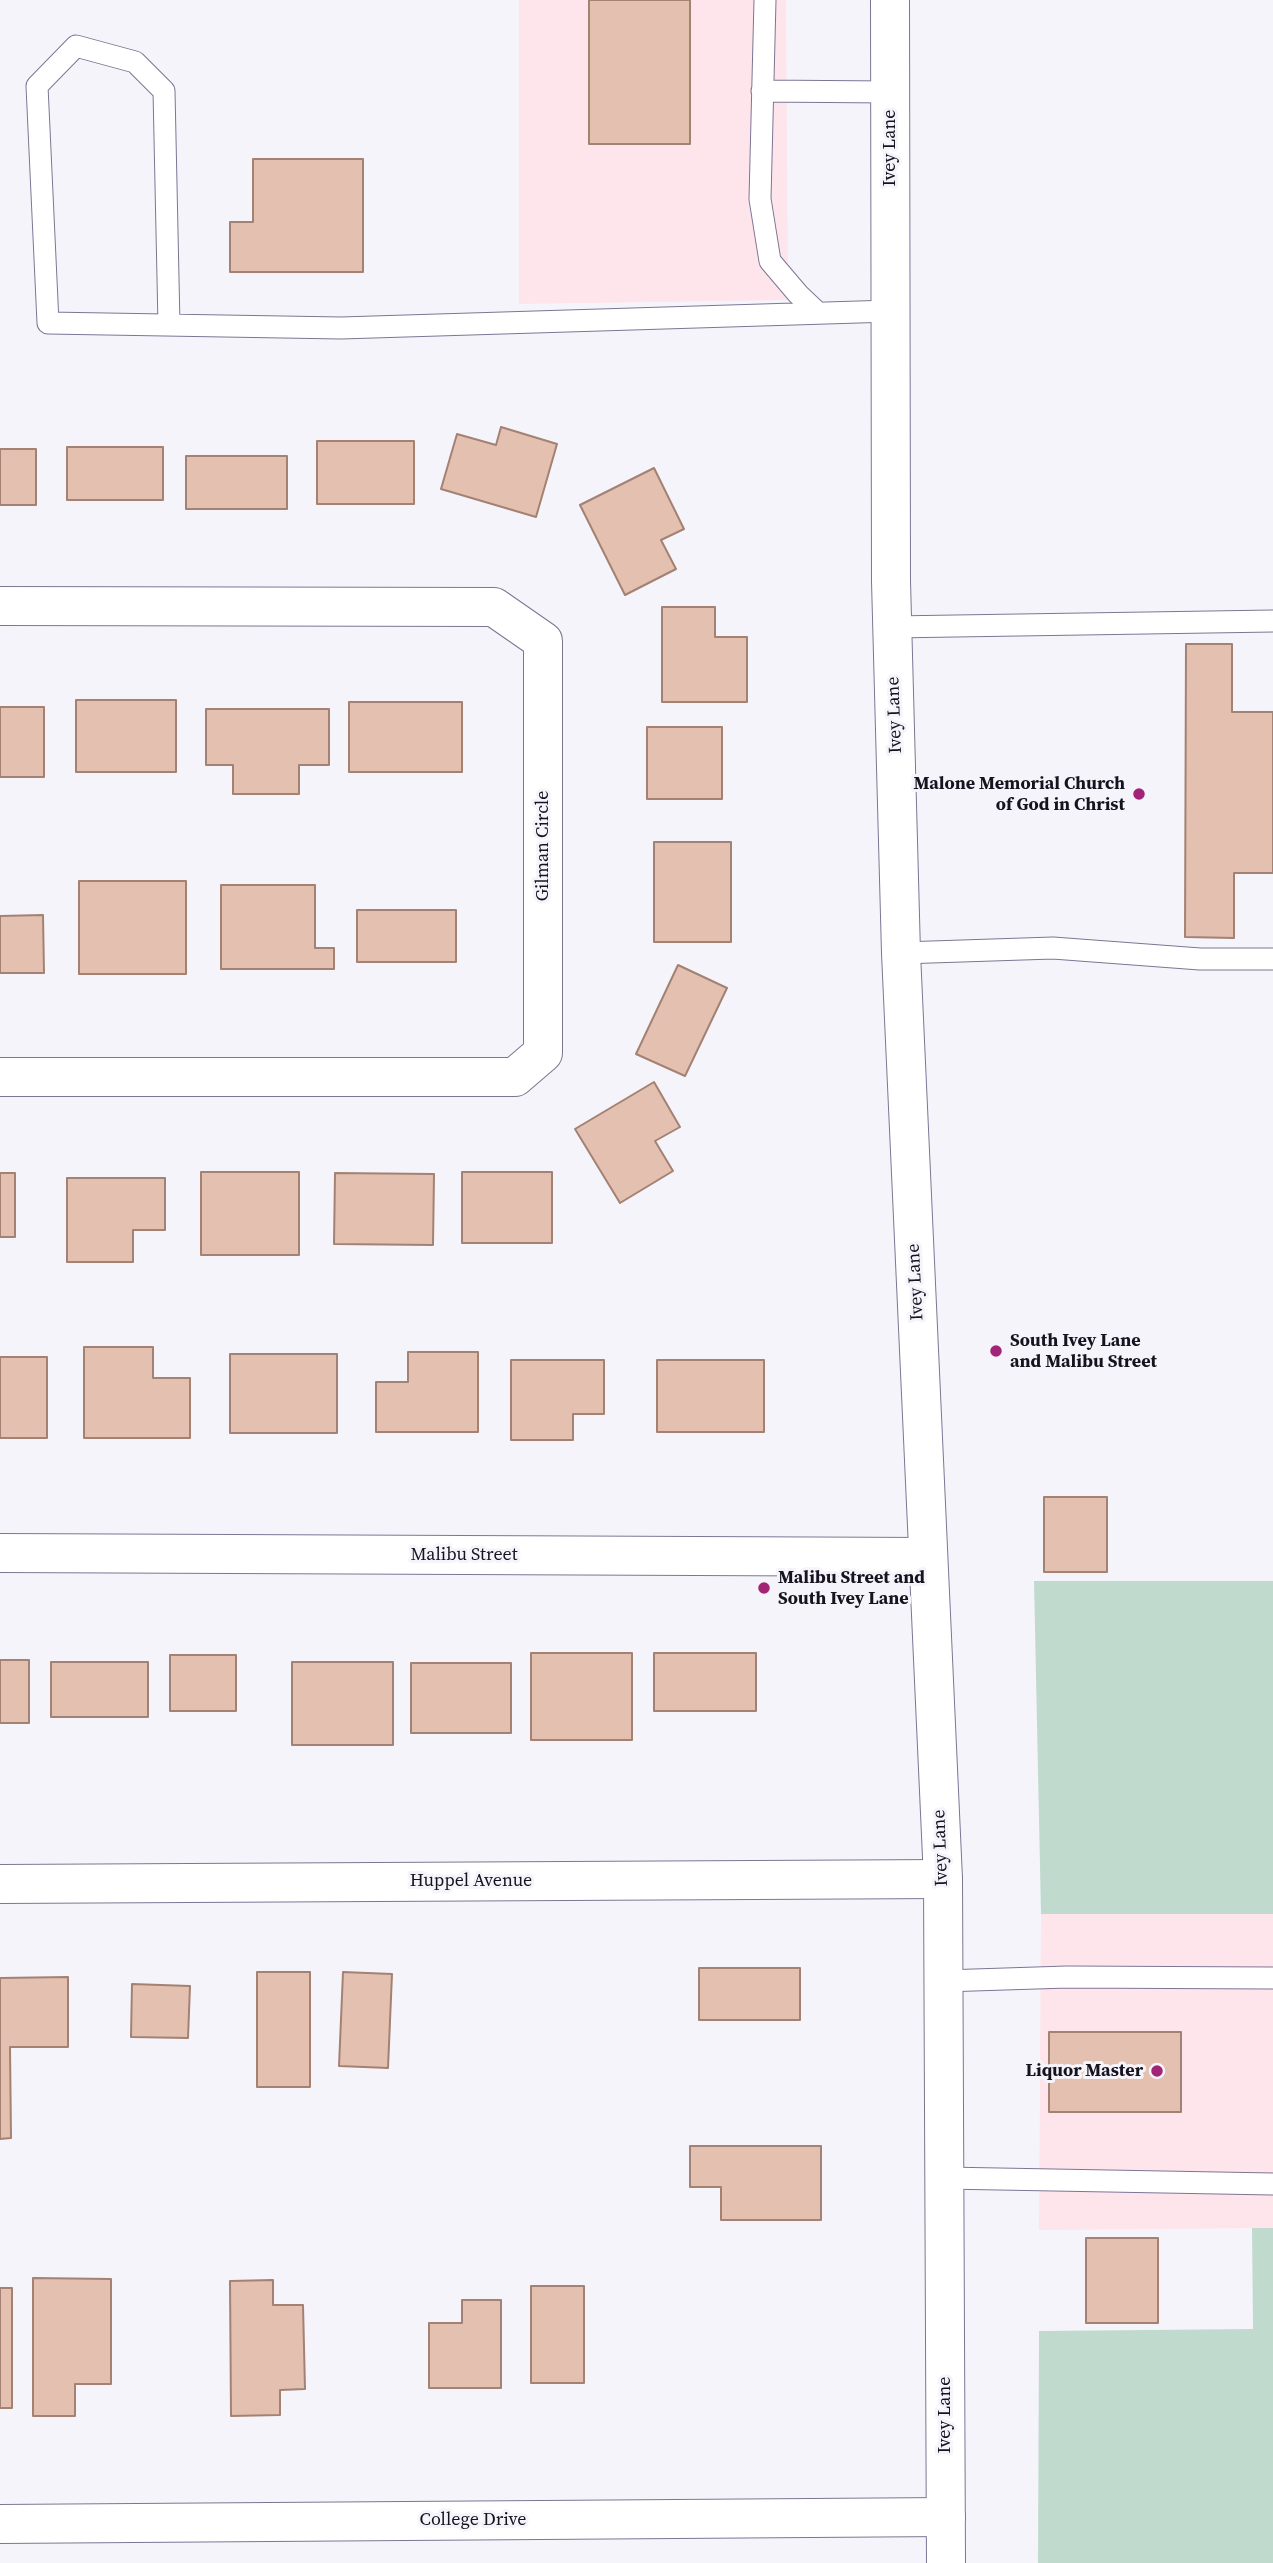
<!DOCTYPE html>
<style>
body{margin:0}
canvas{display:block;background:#f6f4fb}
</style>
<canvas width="1273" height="2563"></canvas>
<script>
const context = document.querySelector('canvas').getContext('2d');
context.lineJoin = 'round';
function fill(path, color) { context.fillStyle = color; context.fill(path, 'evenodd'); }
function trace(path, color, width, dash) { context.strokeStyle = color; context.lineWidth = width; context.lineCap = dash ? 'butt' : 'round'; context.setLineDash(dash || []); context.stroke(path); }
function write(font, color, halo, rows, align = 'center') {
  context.font = font + ' "Source Serif 4",serif'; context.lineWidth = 6; context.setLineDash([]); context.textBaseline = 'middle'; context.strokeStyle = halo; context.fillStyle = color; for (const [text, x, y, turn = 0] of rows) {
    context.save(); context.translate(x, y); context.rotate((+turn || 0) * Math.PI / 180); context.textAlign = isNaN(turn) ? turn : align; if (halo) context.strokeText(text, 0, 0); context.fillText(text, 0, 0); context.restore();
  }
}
const commercial = new Path2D(`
 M519,0H786L788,300L519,304Z
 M1041,1914H1273V2228L1039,2230Z`);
const green = new Path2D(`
 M1034,1581H1273V1914H1041Z
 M1252,2228H1273V2563H1038L1039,2331L1253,2329Z`);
const building = new Path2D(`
 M589,0H690V144H589Z
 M253,159H363V272H230V222H253Z
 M501,427L557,444L536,517L441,489L457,434L496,445Z
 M317,441H414V504H317Z
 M67,447H163V500H67Z
 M0,449H36V505H0Z
 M186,456H287V509H186Z
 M654,468L684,529L661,540L676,569L625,595L580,505Z
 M662,607H715V637H747V702H662Z
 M1186,644H1232V712H1273V873H1234V938L1185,937Z
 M76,700H176V772H76Z
 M349,702H462V772H349Z
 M0,707H44V777H0Z
 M206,709H329V765H299V794H233V765H206Z
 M647,727H722V799H647Z
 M654,842H731V942H654Z
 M79,881H186V974H79Z
 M221,885H315V948H334V969H221Z
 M357,910H456V962H357Z
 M43,915L44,973H0V916Z
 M678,965L727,988L685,1076L636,1054Z
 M654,1082L680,1127L655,1141L673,1171L620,1203L575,1129Z
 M201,1172H299V1255H201Z
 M462,1172H552V1243H462Z
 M0,1173H15V1237H0Z
 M335,1173L434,1174L433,1245L334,1244Z
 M67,1178H165V1230H133V1262H67Z
 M84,1347H153V1378H190V1438H84Z
 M408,1352H478V1432H376V1382H408Z
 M230,1354H337V1433H230Z
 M0,1357H47V1438H0Z
 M511,1360H604V1414H573V1440H511Z
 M657,1360H764V1432H657Z
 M1044,1497H1107V1572H1044Z
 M531,1653H632V1740H531Z
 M654,1653H756V1711H654Z
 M170,1655H236V1711H170Z
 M0,1660H29V1723H0Z
 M51,1662H148V1717H51Z
 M292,1662H393V1745H292Z
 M411,1663H511V1733H411Z
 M699,1968H800V2020H699Z
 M257,1972H310V2087H257Z
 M343,1972L392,1974L388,2068L339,2066Z
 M68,1977V2047H10L11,2138L0,2139V1978Z
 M132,1984L190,1986L188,2038L131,2037Z
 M1049,2032H1181V2112H1049Z
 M690,2146H821V2220H721V2187H690Z
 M1086,2238H1158V2323H1086Z
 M33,2278L111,2279V2384H75V2416H33Z
 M273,2280V2305H303L305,2389L280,2390V2415L231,2416L230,2281Z
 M531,2286H584V2383H531Z
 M0,2288H12V2408H0Z
 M462,2300H501V2388H429V2323H462Z`);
const service = new Path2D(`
 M765,0L760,199L770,261L798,294L818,313
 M762,91L890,92
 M169,325L164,91L135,62L76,46L37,86L48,323L341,328L891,311
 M892,627L1273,621
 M901,953L1053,948L1200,959H1273
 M943,1981L1067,1977L1273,1978
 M944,2178L1273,2184`);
const minor = new Path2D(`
 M0,606L494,607L543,641V1053L515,1077H0
 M0,1553L928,1557
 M0,1884L943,1879
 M0,2524L946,2517`);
const tertiary = new Path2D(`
 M890,0L891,581L901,953L943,1879L946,2563`);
const markers = [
 [1139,794,7,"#a12477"],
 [996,1351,7,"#a12477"],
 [764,1588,7,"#a12477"],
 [1157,2071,7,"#a12477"]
];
const streetNames = [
 ["Ivey Lane",890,148,-90],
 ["Ivey Lane",895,715,-92],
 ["Gilman Circle",543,846,-90],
 ["Ivey Lane",916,1282,-93],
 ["Malibu Street",464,1555],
 ["Ivey Lane",941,1848,-92],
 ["Huppel Avenue",471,1881],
 ["Ivey Lane",945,2415,-90],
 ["College Drive",473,2520]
];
const poiNames = [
 ["Malone Memorial Church",1125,784],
 ["of God in Christ",1125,805],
 ["South Ivey Lane",1010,1341,"left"],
 ["and Malibu Street",1010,1362,"left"],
 ["Malibu Street and",778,1578,"left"],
 ["South Ivey Lane",778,1599,"left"],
 ["Liquor Master",1143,2071]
];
fill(commercial, '#fee4eb');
fill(green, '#c0dbce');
fill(building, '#e3c0b0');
trace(building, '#a38273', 2);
trace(service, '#7c7694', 23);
trace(minor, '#7c7694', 40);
trace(tertiary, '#7c7694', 40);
trace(service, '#fff', 21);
trace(minor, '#fff', 38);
trace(tertiary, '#fff', 38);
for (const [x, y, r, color] of markers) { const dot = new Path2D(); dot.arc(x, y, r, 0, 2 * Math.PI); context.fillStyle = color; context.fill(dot); trace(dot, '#f6f4fb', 2.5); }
write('18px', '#16131f', '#f6f4fb', streetNames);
write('bold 18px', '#16131f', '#f6f4fb', poiNames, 'right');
</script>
